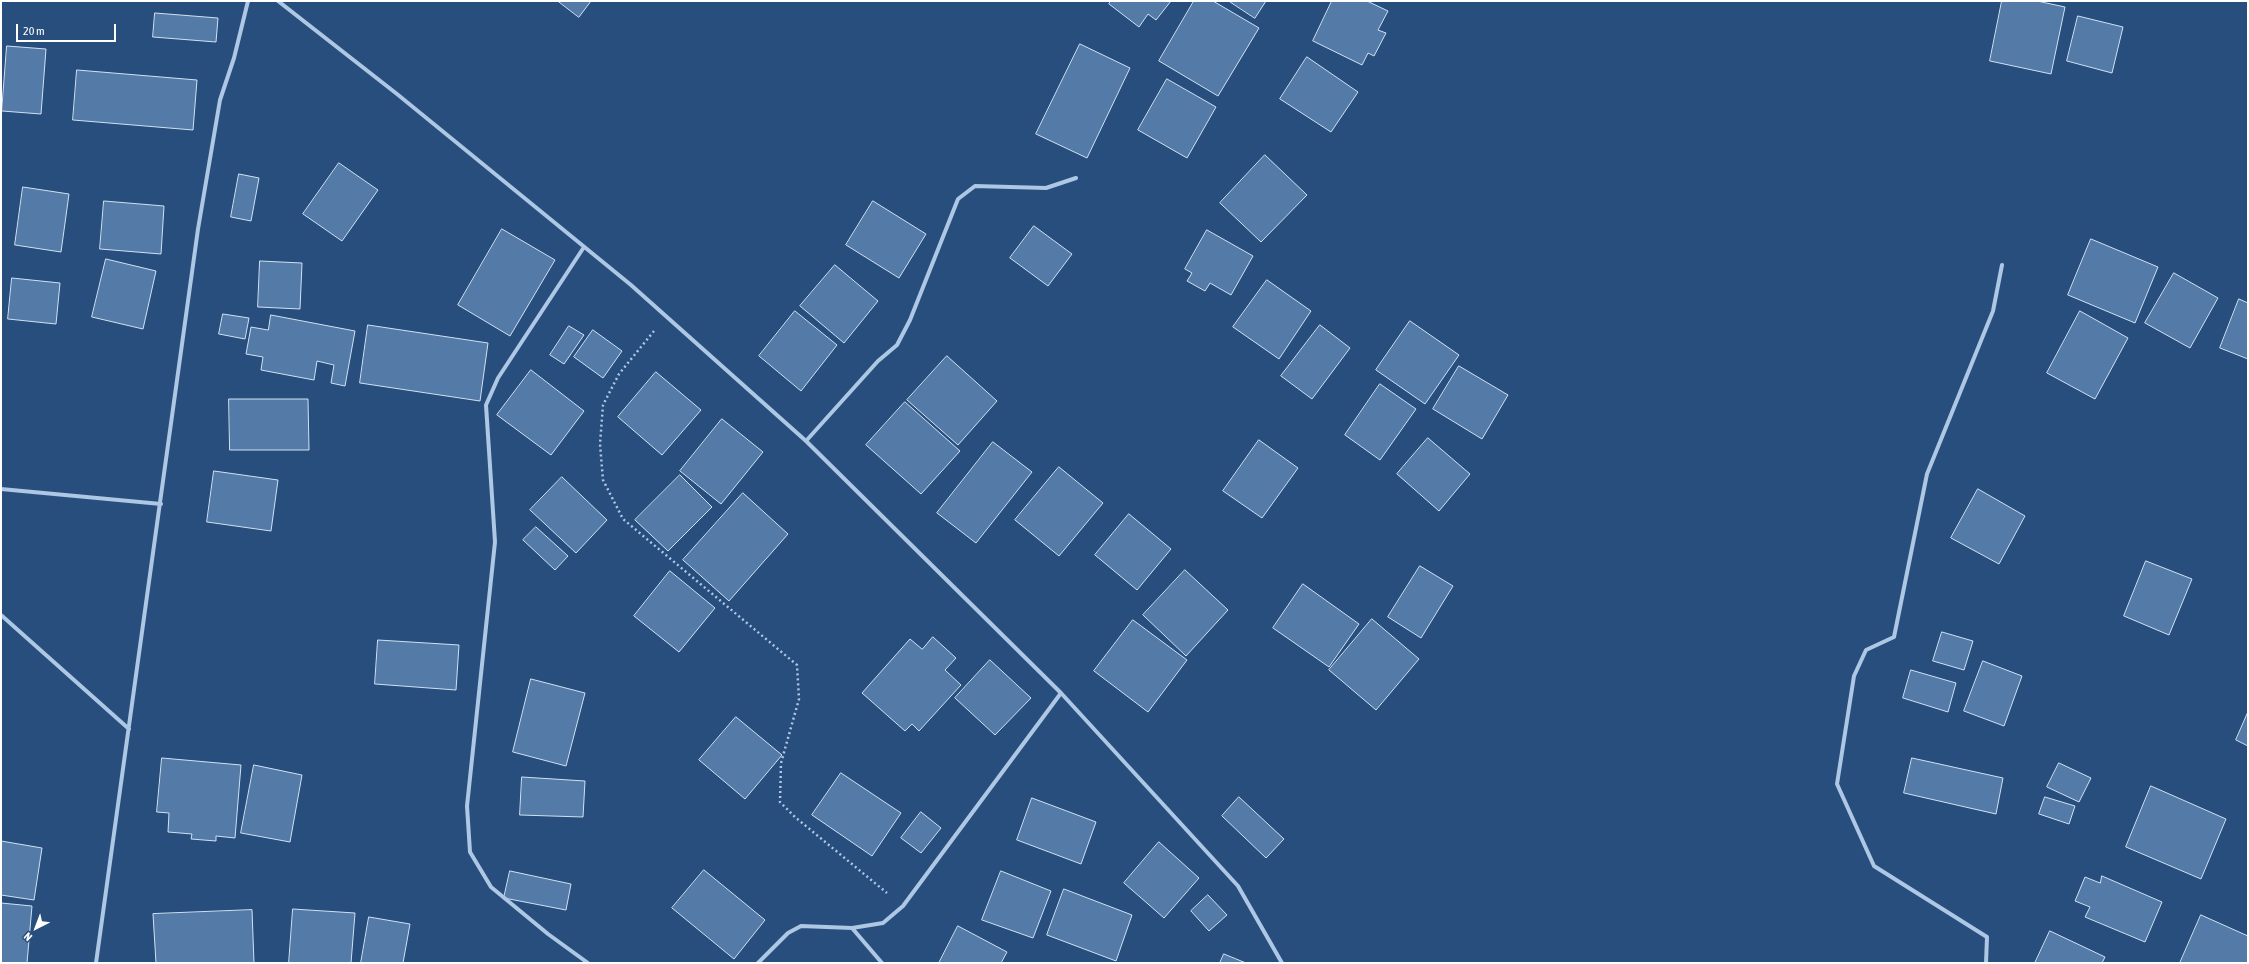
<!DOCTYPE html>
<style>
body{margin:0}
#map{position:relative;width:2249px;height:964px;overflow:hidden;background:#284e7d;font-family:"Asap Condensed",sans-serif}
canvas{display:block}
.frame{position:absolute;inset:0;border:2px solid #fff;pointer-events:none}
.north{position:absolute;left:16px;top:908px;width:40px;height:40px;-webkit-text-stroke:3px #284e7d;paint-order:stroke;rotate:222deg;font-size:11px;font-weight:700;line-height:16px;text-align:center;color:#fff}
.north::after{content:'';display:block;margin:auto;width:14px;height:18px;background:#fff;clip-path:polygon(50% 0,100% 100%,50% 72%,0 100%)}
.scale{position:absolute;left:16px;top:24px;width:100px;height:18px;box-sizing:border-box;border:2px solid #fff;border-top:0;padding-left:5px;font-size:12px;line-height:14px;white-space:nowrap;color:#fff;-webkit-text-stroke:3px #284e7d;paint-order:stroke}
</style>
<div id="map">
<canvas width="2249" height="964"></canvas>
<div class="frame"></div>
<div class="north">N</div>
<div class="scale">20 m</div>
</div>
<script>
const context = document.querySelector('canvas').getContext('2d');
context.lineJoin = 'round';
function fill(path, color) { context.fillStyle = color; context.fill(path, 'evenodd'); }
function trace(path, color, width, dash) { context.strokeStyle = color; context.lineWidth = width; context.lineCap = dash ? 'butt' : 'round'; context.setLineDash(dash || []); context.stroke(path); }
const building = new Path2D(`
 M558,1H591L579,17Z
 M1111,1H1171L1156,20L1148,14L1139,27L1109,4Z
 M1194,1H1213L1259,28L1218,96L1159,61Z
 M1229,1H1266L1255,18Z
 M1332,1H1367L1388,11L1378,30L1386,33L1374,56L1368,53L1362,65L1313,41Z
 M2002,1H2037L2065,7L2051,74L1990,61Z
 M155,13L218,18L216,42L153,37Z
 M2078,16L2123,27L2112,73L2067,61Z
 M1080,44L1130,68L1087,158L1036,134Z
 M7,46L46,49L41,114L2,111Z
 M1307,57L1358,92L1331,132L1280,99Z
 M77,70L197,80L193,130L73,120Z
 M1167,79L1216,107L1187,158L1138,130Z
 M1265,155L1307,195L1261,242L1220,203Z
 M339,163L378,190L342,241L303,214Z
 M239,174L259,178L251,221L231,217Z
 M23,187L69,194L61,252L15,245Z
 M104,201L164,206L161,254L100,249Z
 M873,201L926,234L899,278L846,245Z
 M1034,226L1072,254L1048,286L1010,258Z
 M502,229L555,260L510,336L458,305Z
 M1207,230L1253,256L1231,295L1210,283L1205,291L1187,281L1192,273L1185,269Z
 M2091,239L2158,267L2135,323L2068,295Z
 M106,259L156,271L143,329L92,317Z
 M260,261L302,263L300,309L258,307Z
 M835,265L878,301L844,343L800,306Z
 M2174,273L2218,298L2190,348L2145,323Z
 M12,278L60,283L56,324L8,319Z
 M1267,280L1311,311L1279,359L1233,327Z
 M2239,299L2248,303V359L2220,348Z
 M795,311L837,345L801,391L759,356Z
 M2080,311L2128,338L2095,399L2047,373Z
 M223,314L249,318L245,339L219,334Z
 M271,315L355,331L345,386L331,383L334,365L317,361L314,380L261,370L263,357L246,354L251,327L268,330Z
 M1410,321L1459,355L1425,404L1376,370Z
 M368,325L488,343L480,401L360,383Z
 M1320,325L1350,348L1312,399L1281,376Z
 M569,326L584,335L564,364L550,355Z
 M593,330L622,351L603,378L574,357Z
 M947,356L997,401L958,445L907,400Z
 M1459,366L1508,395L1482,439L1433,409Z
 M531,370L584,411L551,455L497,415Z
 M656,372L701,410L662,455L618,417Z
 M1380,384L1416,409L1380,460L1345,435Z
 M229,399H308L309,450H230Z
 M905,402L960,451L921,494L866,445Z
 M722,419L763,452L721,504L680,471Z
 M1428,438L1470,474L1439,511L1397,474Z
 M1259,440L1298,468L1262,518L1223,491Z
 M993,442L1032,472L976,543L937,513Z
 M1059,467L1103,503L1059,556L1015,520Z
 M214,471L278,480L271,531L207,522Z
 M680,475L712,507L668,551L635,520Z
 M562,477L607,520L576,553L530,510Z
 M1978,489L2025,516L1999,564L1951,538Z
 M743,493L788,534L729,601L683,560Z
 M1129,514L1171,549L1137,590L1095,555Z
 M536,527L568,556L555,570L523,540Z
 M2146,561L2192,579L2169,635L2124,616Z
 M1420,566L1453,586L1421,638L1388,617Z
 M1185,570L1228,610L1186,656L1143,615Z
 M670,571L715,608L679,652L634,616Z
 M1303,584L1359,624L1329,667L1273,628Z
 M1372,619L1419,659L1376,710L1329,670Z
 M1133,620L1187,660L1148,712L1094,671Z
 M1942,632L1973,641L1964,670L1933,661Z
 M933,637L956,658L945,670L961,685L919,731L912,724L905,731L862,693L910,639L922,649Z
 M378,640L459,645L456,690L375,684Z
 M990,660L1031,698L995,735L955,698Z
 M1983,661L2022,676L2004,726L1964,711Z
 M1911,670L1956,683L1948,712L1903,698Z
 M531,679L585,693L566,766L513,752Z
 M2248,712V746L2236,740Z
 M736,717L782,755L745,799L699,760Z
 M162,758L241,765L235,838L216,836V841L191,839L192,834L168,832L169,813L157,812Z
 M1912,758L2003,778L1996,814L1904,793Z
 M2059,763L2091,778L2079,802L2047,787Z
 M254,765L302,775L290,842L241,833Z
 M841,773L901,813L872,856L812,815Z
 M522,777L585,781L583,817L520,815Z
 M2151,786L2226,819L2201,879L2126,847Z
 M1239,797L1284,839L1266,858L1222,816Z
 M2045,797L2075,806L2069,824L2039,814Z
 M1032,798L1096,822L1081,864L1017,840Z
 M921,812L941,828L921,853L901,838Z
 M1,841L42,848L34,900L1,895Z
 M1159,842L1199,878L1164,918L1124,883Z
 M704,870L765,920L734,959L672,908Z
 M510,871L571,884L566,910L504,898Z
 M1001,871L1051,891L1033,938L982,920Z
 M2102,876L2162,902L2145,942L2085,917L2090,907L2075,901L2085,877L2100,883Z
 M1064,889L1132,915L1116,961L1047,935Z
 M1208,895L1227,915L1209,931L1191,911Z
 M1,903L32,906L27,963H1Z
 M293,909L355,913L351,963H289Z
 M252,910L254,963H156L153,914Z
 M2201,915L2248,936V963H2180Z
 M369,917L410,924L403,963H361Z
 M958,926L1007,952L1001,963H939Z
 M2050,931L2105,957L2102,963H2035Z
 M1224,954L1246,963H1220Z`);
const path = new Path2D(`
 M654,331L619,374L603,405L600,444L603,480L623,519L797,665L799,699L781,763L780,802L795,817L887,893`);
const street = new Path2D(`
 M278,1L397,94L631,285L806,441L1061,693L1238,886L1282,963
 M584,247L498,378L486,405L495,542L467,806L470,852L491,887L548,934L588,963
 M806,441L878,361L897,345L910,320L958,199L975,186L1046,188L1076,178
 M1,489L161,504
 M1,615L129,729
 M852,928L882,963
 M96,963L198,229L220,100L234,58L248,1
 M758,963L788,933L801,926L852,928L883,923L903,906L1061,693
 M1986,963L1987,937L1874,866L1837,784L1854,676L1866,650L1894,637L1927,474L1993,311L2002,265`);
fill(building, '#547ba7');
trace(building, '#d0e1f4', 1);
trace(path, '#adc7e4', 2.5, [2, 3]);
trace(street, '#adc7e4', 4);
</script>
